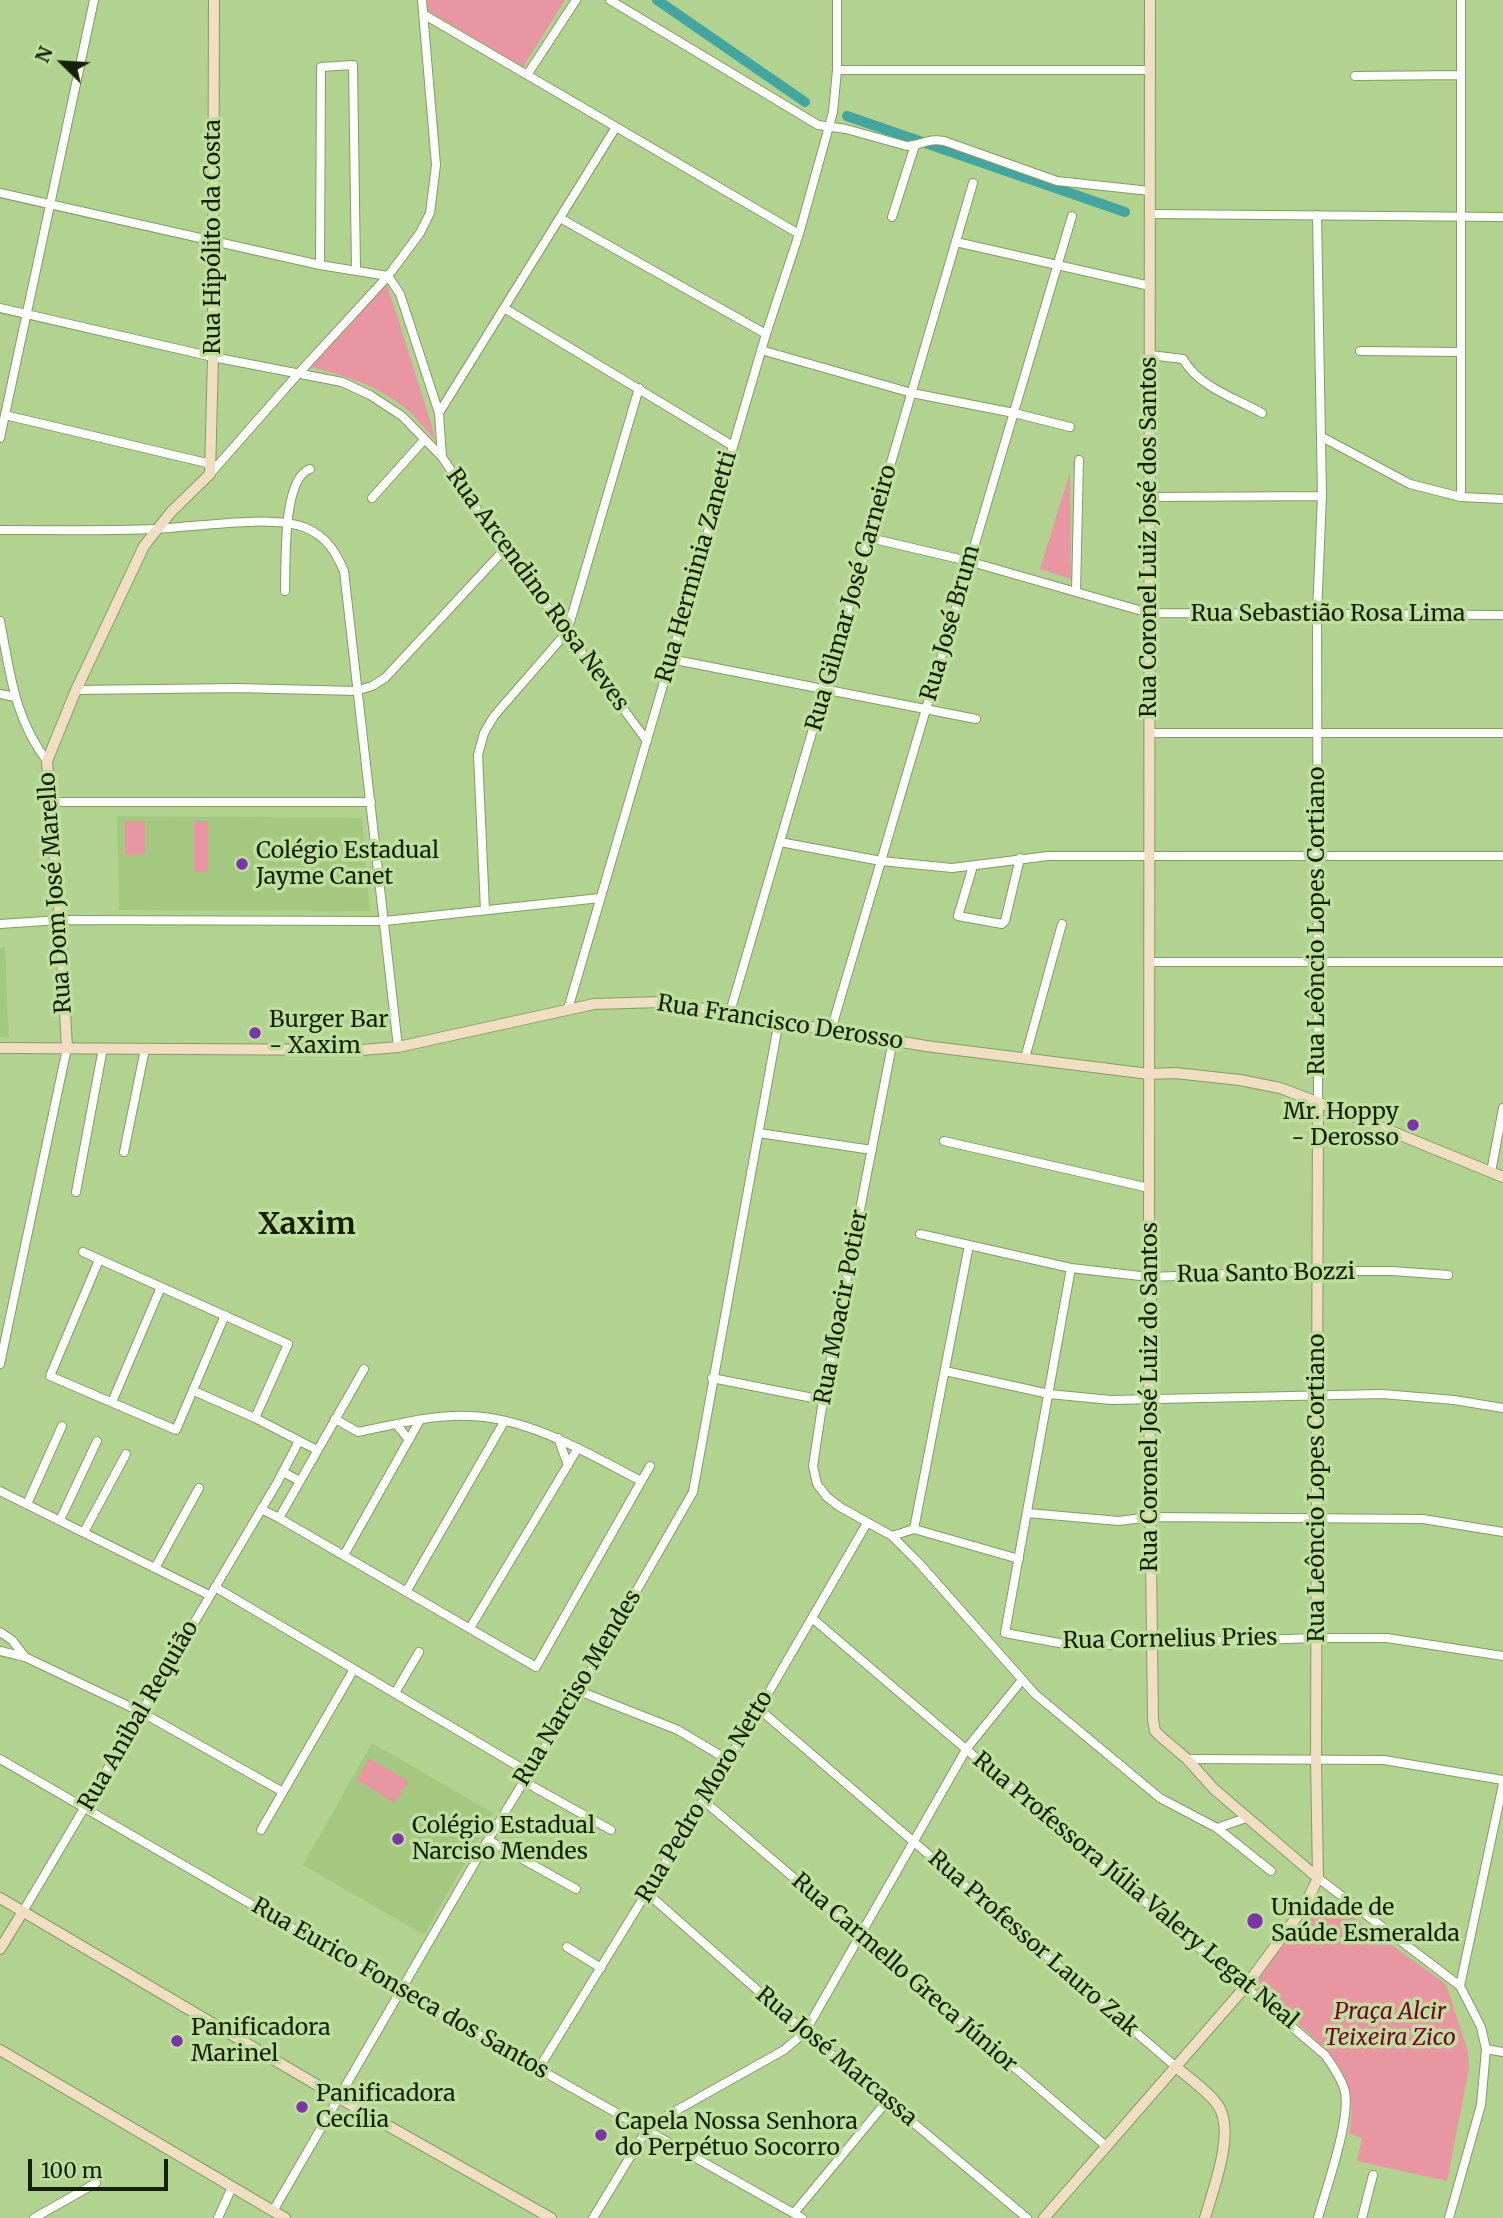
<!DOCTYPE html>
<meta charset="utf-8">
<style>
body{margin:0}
#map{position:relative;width:1503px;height:2218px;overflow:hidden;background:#b2d290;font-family:Merriweather,serif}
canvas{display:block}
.north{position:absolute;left:28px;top:28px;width:70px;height:70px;-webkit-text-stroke:5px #bfdf9d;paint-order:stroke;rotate:294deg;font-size:19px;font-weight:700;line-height:28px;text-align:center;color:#152006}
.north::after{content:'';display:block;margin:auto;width:24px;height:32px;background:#152006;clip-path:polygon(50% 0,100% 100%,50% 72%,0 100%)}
.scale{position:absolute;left:28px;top:2159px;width:140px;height:32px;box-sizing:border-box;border:4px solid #152006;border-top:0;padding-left:9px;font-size:21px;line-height:24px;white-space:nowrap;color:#152006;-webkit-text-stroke:5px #bfdf9d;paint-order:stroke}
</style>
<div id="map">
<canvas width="1503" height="2218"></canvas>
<div class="north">N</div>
<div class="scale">100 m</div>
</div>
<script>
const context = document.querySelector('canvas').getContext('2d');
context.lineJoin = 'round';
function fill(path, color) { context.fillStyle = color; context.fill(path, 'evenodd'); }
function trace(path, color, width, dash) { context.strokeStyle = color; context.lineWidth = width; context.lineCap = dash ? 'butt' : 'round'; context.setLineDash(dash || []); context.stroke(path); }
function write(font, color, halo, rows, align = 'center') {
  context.font = font + ' Merriweather,serif'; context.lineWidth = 7; context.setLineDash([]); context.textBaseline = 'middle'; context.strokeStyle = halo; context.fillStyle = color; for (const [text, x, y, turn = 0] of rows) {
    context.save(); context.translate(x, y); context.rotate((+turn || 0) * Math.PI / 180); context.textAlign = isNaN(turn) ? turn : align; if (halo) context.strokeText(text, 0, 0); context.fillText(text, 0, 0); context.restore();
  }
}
const built = new Path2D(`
 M117,816L362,818L370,911L119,910Z
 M5,947L8,1023L9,1038L0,1037V948Z
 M372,1743L493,1813L424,1935L303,1865Z`);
const green = new Path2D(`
 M427,0H565L523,67L428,11Z
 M387,284L431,423L435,440C424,428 414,414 401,405C374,384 344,376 311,367Z
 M1070,472L1071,579L1040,569Z
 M125,821H145V854L125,855Z
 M194,821H208V872H194Z
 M369,1758L408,1781L395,1803L357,1780Z
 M1318,1892L1446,1984L1468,2052L1469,2068L1447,2181L1357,2161L1362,2138L1349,2133C1352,2119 1353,2104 1349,2090C1337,2048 1285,2014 1253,1987L1302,1919Z`);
const canal = new Path2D(`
 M657,0L805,102
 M847,116L1125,212`);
const street = new Path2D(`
 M610,0L818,125L846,129L907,146C922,145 928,138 944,141L1057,181L1150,191
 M423,14L799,234
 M837,70H1150
 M527,75L576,0
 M1355,76L1461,75
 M0,193L320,265L388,276L400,294L439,413L442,457L504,550L567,632L647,741
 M1150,214L1503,217
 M1317,215L1322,496L1317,614L1318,1102
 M892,217L915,145
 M560,218L766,334
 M956,242L1150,286
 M320,265L321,67L353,65L356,270
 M0,308L213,357L342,382L370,395L402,416L442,457
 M504,308L733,446
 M761,350L912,393L1014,413L1070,427
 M1360,351L1461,352
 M1150,355L1183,359C1199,387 1235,398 1262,413
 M439,413L616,127
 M5,415L211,464
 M1322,437L1410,484L1461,497L1503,499
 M0,438L94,0
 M210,474L298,374L388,276L420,233L430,213L436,165L422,0
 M1150,497L1322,496
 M1461,497V0
 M372,498L424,440
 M0,530C52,530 104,531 156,529C196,527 273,514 306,528C327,537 335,551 344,571L398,1047
 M870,538L968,561L1149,613L1503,615
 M285,591C286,565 282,478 310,469
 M1076,592L1079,460
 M0,621C10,672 14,718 47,761
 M670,659L976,719
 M76,690L238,688L356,691L372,686L385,678L504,550
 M0,694L15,697
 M1149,733H1503
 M50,802H371
 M780,842L881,861L952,868L1048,856H1503
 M973,866L958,916L1002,924L1005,921L1020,858
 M485,910L478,755L484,733L494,716L567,632L639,388
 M0,924L60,920L385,921L600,898
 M1149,962H1503
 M568,1009L766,334L799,234L833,112L837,70V0
 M730,1012L973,183
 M831,1030L1072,216
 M893,1040L823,1400L813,1466L817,1484L827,1497L840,1507L892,1536L919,1563L1035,1694L1160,1798L1217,1828L1271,1871
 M1025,1058L1062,924
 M759,1133L872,1150
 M944,1141L1149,1188
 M124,1152L145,1049
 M1491,1172L1503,1108
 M76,1192L103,1048
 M920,1234L1071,1268L1149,1277L1317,1271H1392L1448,1275
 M83,1252L288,1344L255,1418
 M99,1260L50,1376L176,1430L225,1315
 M1071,1268L1005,1633L1075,1646L1316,1638H1387L1503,1656
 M0,1364L67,1048
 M364,1369L279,1518L536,1667L650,1466
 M945,1371L1049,1394L1111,1400L1382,1394L1454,1400L1503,1408
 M712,1378L823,1400
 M194,1391L255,1418L317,1450
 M112,1402L161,1287
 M335,1419L358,1432C394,1425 433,1414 470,1416C530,1418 589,1454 641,1481
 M396,1424L409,1440
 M558,1438L568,1465
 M283,1472L300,1481
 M0,1491L209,1595
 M27,1504L62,1426
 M261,1509L279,1518
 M1027,1513L1119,1521L1150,1517L1423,1519L1503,1532
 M60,1520L97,1441
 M914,1529L969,1245
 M84,1532L126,1454
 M892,1536L914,1529L1019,1559
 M344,1555L420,1420
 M155,1568L199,1488
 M215,1587L528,1772
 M406,1592L504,1422
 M812,1618L1325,2055C1332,2065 1340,2076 1344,2088C1353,2115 1326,2188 1318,2218
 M470,1628L578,1448
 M0,1632L12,1640L25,1657
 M0,1651L25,1657L141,1712L283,1792
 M579,1691L678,1730L728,1760
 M395,1693L419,1652
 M759,1709L1175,2066
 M0,1759L401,1991L802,2218
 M1187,1759L1384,1760L1503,1780
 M523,1781L611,1830
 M703,1800L1106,2146
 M1217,1828L1246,1818
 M261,1830L354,1669
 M488,1840L576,1889
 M1318,1878L1460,1986L1481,2027L1486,2049L1481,2105L1449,2218
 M647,1893L805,2032L1027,2218
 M22,1913L277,1483L299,1441
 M567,1947L601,1968
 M1460,1986L1503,1784
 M1486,2049L1503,2052
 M539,2068L759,1709L867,1523
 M273,2211L488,1840L579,1691L693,1492L779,1020
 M794,2213L887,2101
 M34,2218L96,2183
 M218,2218L232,2187
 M593,2218L647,2129L661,2119L784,2050L805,2032L967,1748L1022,1680
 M1362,2218L1373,2175`);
const secondary = new Path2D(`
 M1150,0L1149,1277L1151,1295L1149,1398L1153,1720L1155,1731L1160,1736L1187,1759L1214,1789L1318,1878
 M0,1048L362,1050L398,1047L594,1004L662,1002L926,1046L1149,1074L1175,1073L1240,1080L1280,1088L1344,1112L1503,1177
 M67,1048L60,920L47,761L76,690L144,546L171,512L210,474L213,357L214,0
 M0,1898L339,2098L551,2218
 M0,1949L22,1913
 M0,2050L285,2218
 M1175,2066C1187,2077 1211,2093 1219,2107C1235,2134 1213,2189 1205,2218
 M1044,2218L1246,1986L1304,1907L1318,1878L1316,1760L1318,1102`);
const markers = [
 [242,864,7,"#7c35a8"],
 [255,1033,7,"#7c35a8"],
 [1413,1125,7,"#7c35a8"],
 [398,1839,7,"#7c35a8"],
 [1255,1921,9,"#7c35a8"],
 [177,2041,7,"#7c35a8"],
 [302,2107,7,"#7c35a8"],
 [601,2135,7,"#7c35a8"]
];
const streetNames = [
 ["Rua Hipólito da Costa",213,237,-90],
 ["Rua Coronel Luiz José dos Santos",1149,537,-90],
 ["Rua Herminia Zanetti",697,567,-74],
 ["Rua Arcendino Rosa Neves",537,590,54],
 ["Rua Gilmar José Carneiro",852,598,-74],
 ["Rua Sebastião Rosa Lima",1328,614],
 ["Rua José Brum",951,623,-74],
 ["Rua Dom José Marello",56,893,-94],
 ["Rua Leôncio Lopes Cortiano",1317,921,-90],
 ["Rua Francisco Derosso",780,1023,9],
 ["Rua Santo Bozzi",1266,1274,-1],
 ["Rua Moacir Potier",842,1307,-79],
 ["Rua Coronel José Luiz do Santos",1150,1397,-90],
 ["Rua Leôncio Lopes Cortiano",1317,1488,-90],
 ["Rua Cornelius Pries",1170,1640,-1],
 ["Rua Narciso Mendes",578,1688,-59],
 ["Rua Anibal Requião",139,1716,-60],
 ["Rua Pedro Moro Netto",705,1797,-59],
 ["Rua Professora Júlia Valery Legat Neal",1135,1891,40],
 ["Rua Professor Lauro Zak",1033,1944,41],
 ["Rua Carmello Greca Júnior",904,1973,41],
 ["Rua Eurico Fonseca dos Santos",400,1989,30],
 ["Rua José Marcassa",836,2057,40]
];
const poiNames = [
 ["Colégio Estadual",256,851],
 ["Jayme Canet",256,877],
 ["Burger Bar",269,1020],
 ["- Xaxim",269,1046],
 ["Mr. Hoppy",1399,1112,"right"],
 ["- Derosso",1399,1138,"right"],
 ["Colégio Estadual",412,1826],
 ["Narciso Mendes",412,1852],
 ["Unidade de",1271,1908],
 ["Saúde Esmeralda",1271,1934],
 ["Panificadora",191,2028],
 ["Marinel",191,2054],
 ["Panificadora",316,2094],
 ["Cecília",316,2120],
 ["Capela Nossa Senhora",615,2122],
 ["do Perpétuo Socorro",615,2148]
];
const parkNames = [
 ["Praça Alcir",1390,2012],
 ["Teixeira Zico",1390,2038]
];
const districtNames = [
 ["Xaxim",307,1226]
];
fill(built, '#a4c87f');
fill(green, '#e796a2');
trace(canal, '#43a59f', 10);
trace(street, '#809f5f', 10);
trace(secondary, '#809f5f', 12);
trace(street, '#fff', 8);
trace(secondary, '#f1ddc2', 10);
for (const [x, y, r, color] of markers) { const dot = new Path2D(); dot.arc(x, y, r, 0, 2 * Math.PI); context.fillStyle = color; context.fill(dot); trace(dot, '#bfdf9d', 2.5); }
write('23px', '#152006', '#bfdf9d', streetNames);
write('23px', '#152006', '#bfdf9d', poiNames, 'left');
write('italic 23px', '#78012e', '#bfdf9d', parkNames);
write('bold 30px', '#152006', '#bfdf9d', districtNames);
</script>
